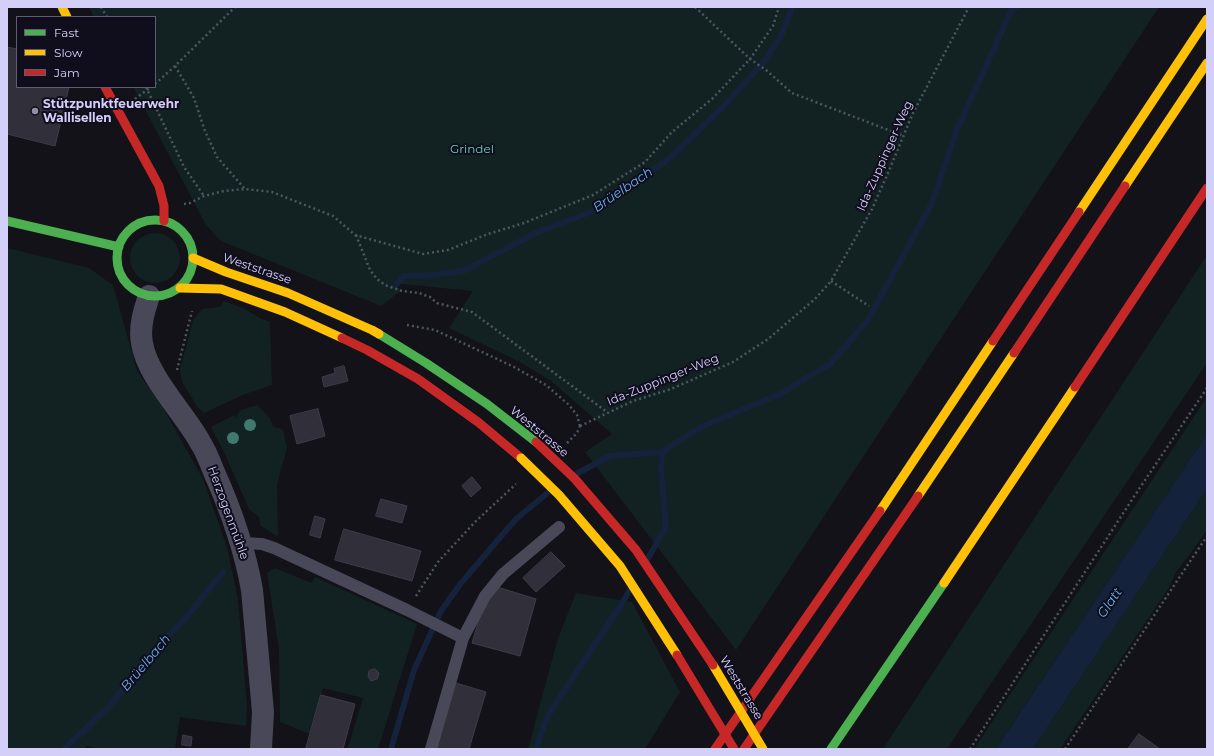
<!DOCTYPE html>
<meta charset="utf-8">
<style>
body{margin:0}
#map{position:relative;width:1214px;height:756px;overflow:hidden;background:#121218;font-family:Montserrat,sans-serif}
canvas{display:block}
.frame{position:absolute;inset:0;border:8px solid #d4cff9;pointer-events:none}
.legend{position:absolute;left:16px;top:16px;width:140px;height:72px;box-sizing:border-box;background:#100e1c;border:1px solid #5e5b74;margin:0;padding:5px 7px;list-style:none;font-size:12px;color:#d4cff9}
.legend li{display:flex;align-items:center;gap:8px;height:20px}
.legend b{width:20px;border:1px solid #5e5b74}
</style>
<div id="map">
<canvas width="1214" height="756"></canvas>
<div class="frame"></div>
<ul class="legend">
<li><b style="height:5px;background:#4caf50"></b>Fast</li>
<li><b style="height:5px;background:#ffc107"></b>Slow</li>
<li><b style="height:5px;background:#c62828"></b>Jam</li>
</ul>
</div>
<script>
const context = document.querySelector('canvas').getContext('2d');
context.lineJoin = 'round';
function fill(path, color) { context.fillStyle = color; context.fill(path, 'evenodd'); }
function trace(path, color, width, dash) { context.strokeStyle = color; context.lineWidth = width; context.lineCap = dash ? 'butt' : 'round'; context.setLineDash(dash || []); context.stroke(path); }
function write(font, color, halo, rows, align = 'center') {
  context.font = font + ' Montserrat,sans-serif'; context.lineWidth = 4; context.setLineDash([]); context.textBaseline = 'middle'; context.strokeStyle = halo; context.fillStyle = color; for (const [text, x, y, turn = 0] of rows) {
    context.save(); context.translate(x, y); context.rotate((+turn || 0) * Math.PI / 180); context.textAlign = isNaN(turn) ? turn : align; if (halo) context.strokeText(text, 0, 0); context.fillText(text, 0, 0); context.restore();
  }
}
const green = new Path2D(`
 M89,7H1159L736,650L585,452L612,434L551,381L520,362L449,328L473,291L391,283L402,290L381,306L221,241L206,225L133,87H155V17H94Z
 M130 258a25 25 0 1 1 50 0a25 25 0 1 1-50 0Z
 M7,248L89,268L113,285L137,371L162,406L203,479L227,547L238,600L247,705L246,726L180,717L175,749H100L87,746L84,749H7Z
 M1207,255V363L947,749H883Z
 M224,301L243,308L260,318L270,322L272,385L245,394L204,413L198,408L182,382L180,370L193,320L202,309L220,307Z
 M1207,397V434L996,749H974Z
 M257,405L270,418L273,427L283,429L287,448L277,484L278,537L260,525L259,517L249,509L224,452L211,427L234,415L235,418L241,410Z
 M1207,489V530L1190,554L1176,572L1168,589L1060,749H1033Z
 M275,568L312,583L315,577L417,624L378,749H351L348,748L363,698L323,688L310,734L280,722L279,649L267,573Z
 M576,593L632,602L680,692L645,749H528L558,638Z`);
const water = new Path2D(`
 M1207,434V489L1033,749H996Z`);
const stream = new Path2D(`
 M395,286L404,276L433,275L463,271L536,233L596,210L671,157L724,106L767,58L783,32L792,7
 M576,474L610,456L662,452L701,427L780,394L830,364L868,320L932,203L956,132L1011,11L1017,7
 M647,560L666,527L661,470L662,452
 M64,749L111,705L145,659L184,620L223,572
 M391,749L414,670L441,611L461,583L516,519L550,491
 M536,749L547,717L619,608L630,590`);
const building = new Path2D(`
 M7,47L17,49V87H69L55,146L7,134Z
 M344,366L348,381L324,387L322,377L335,373L334,369Z
 M318,409L325,436L297,444L290,416Z
 M472,477L481,488L471,497L462,486Z
 M381,499L407,506L402,523L376,516Z
 M315,516L325,519L320,538L310,535Z
 M344,529L421,551L412,581L335,560Z
 M551,552L565,566L536,592L523,578Z
 M497,587L536,599L520,656L472,643L484,602Z
 M375,669L379,673L377,679L371,681L368,676L369,671Z
 M456,683L486,692L469,749H436Z
 M321,695L355,704L343,749H306Z
 M1139,734L1160,749H1128Z
 M183,735L192,737L191,746L182,745Z`);
const path = new Path2D(`
 M101,7L107,17
 M695,7L750,59L766,70L792,93L904,136
 M175,66L194,98L205,131L217,157L244,188
 M155,84L175,66L235,7
 M146,87L184,167L204,196
 M135,99L151,87
 M184,204L190,203L204,196L224,191L245,189L272,192L333,216L355,235L423,254L448,250L488,234L524,223L593,195L645,162L672,132L712,99L750,59L773,26L779,7
 M356,235L370,270L377,279L385,285L402,291L419,293L430,297L437,303L472,312L607,412
 M831,281L869,306
 M407,325L435,330L514,367L546,385L569,405L577,415L580,426
 M177,370L192,311
 M580,426L633,401L671,389L733,362L768,339L815,299L831,281L872,209L888,173L913,113L969,7
 M567,443L577,433L580,426
 M416,596L438,562L475,522L516,484
 M970,749L1135,495L1207,388
 M1065,749L1207,536`);
const lane = new Path2D(`
 M241,543L262,544L274,548L407,610L463,638L431,749
 M463,638L485,596L503,574L559,527`);
const street = new Path2D(`
 M149,296C144,311 139,327 142,343C147,376 184,413 200,442C206,451 210,462 214,472C231,510 245,550 252,590L263,712L261,749`);
const fast = new Path2D(`
 M117 258a38 38 0 1 1 76 0a38 38 0 1 1-76 0Z
 M7,221L119,247
 M379,334L426,363L487,404L536,442
 M831,749L944,583`);
const slow = new Path2D(`
 M62,7L67,17
 M1125,186L1207,63
 M1079,212L1207,19
 M193,258L226,272L288,293L372,330L379,334
 M180,288L221,289L285,312L342,338
 M918,496L1014,353
 M880,511L993,341
 M944,583L1075,387`);
const jam = new Path2D(`
 M105,87L159,186L164,206V221
 M342,338L367,350L418,379L478,422L521,458
 M993,341L1079,212
 M1014,353L1125,186
 M1075,387L1207,188
 M715,749L880,511
 M744,749L918,496`);
const slowBridge = new Path2D(`
 M521,458L559,495L620,566L677,655
 M713,665L763,749`);
const jamBridge = new Path2D(`
 M536,442L575,479L636,550L713,665
 M677,655L734,749`);
const trees = [
 [250,425],
 [233,438]
];
const markers = [
 [35,111,4,"#908daa"]
];
const poiNames = [
 ["Stützpunktfeuerwehr",43,104],
 ["Wallisellen",43,118]
];
const parkNames = [
 ["Grindel",472,149]
];
const streetNames = [
 ["Ida-Zuppinger-Weg",885,156,-66],
 ["Weststrasse",257,269,19],
 ["Ida-Zuppinger-Weg",663,380,-22],
 ["Weststrasse",539,432,40],
 ["Herzogenmühle",228,513,70],
 ["Weststrasse",741,688,59]
];
const waterNames = [
 ["Brüelbach",623,190,-34],
 ["Glatt",1110,603,-56],
 ["Brüelbach",146,663,-50]
];
fill(green, '#122223');
fill(water, '#14223b');
trace(stream, '#14223b', 6);
fill(building, '#302f3a');
trace(building, '#3f3c4b', 1);
trace(path, '#4c5761', 2.5, [2, 3]);
trace(lane, '#484858', 12);
trace(street, '#484858', 22);
trace(fast, '#4caf50', 9);
trace(slow, '#ffc107', 9);
trace(jam, '#c62828', 9);
trace(slowBridge, '#ffc107', 9);
trace(jamBridge, '#c62828', 9);
context.fillStyle = '#407a6f';
for (const [x, y] of trees) { context.beginPath(); context.arc(x, y, 6, 0, 2 * Math.PI); context.fill(); }
for (const [x, y, r, color] of markers) { const dot = new Path2D(); dot.arc(x, y, r, 0, 2 * Math.PI); context.fillStyle = color; context.fill(dot); trace(dot, '#100e1c', 1.5); }
write('bold 12px', '#d4cff9', '#100e1c', poiNames, 'left');
write('12px', '#65cfb6', '#100e1c', parkNames);
write('12px', '#d4cff9', '#100e1c', streetNames);
write('italic 13px', '#6aadec', '#100e1c', waterNames);
</script>
